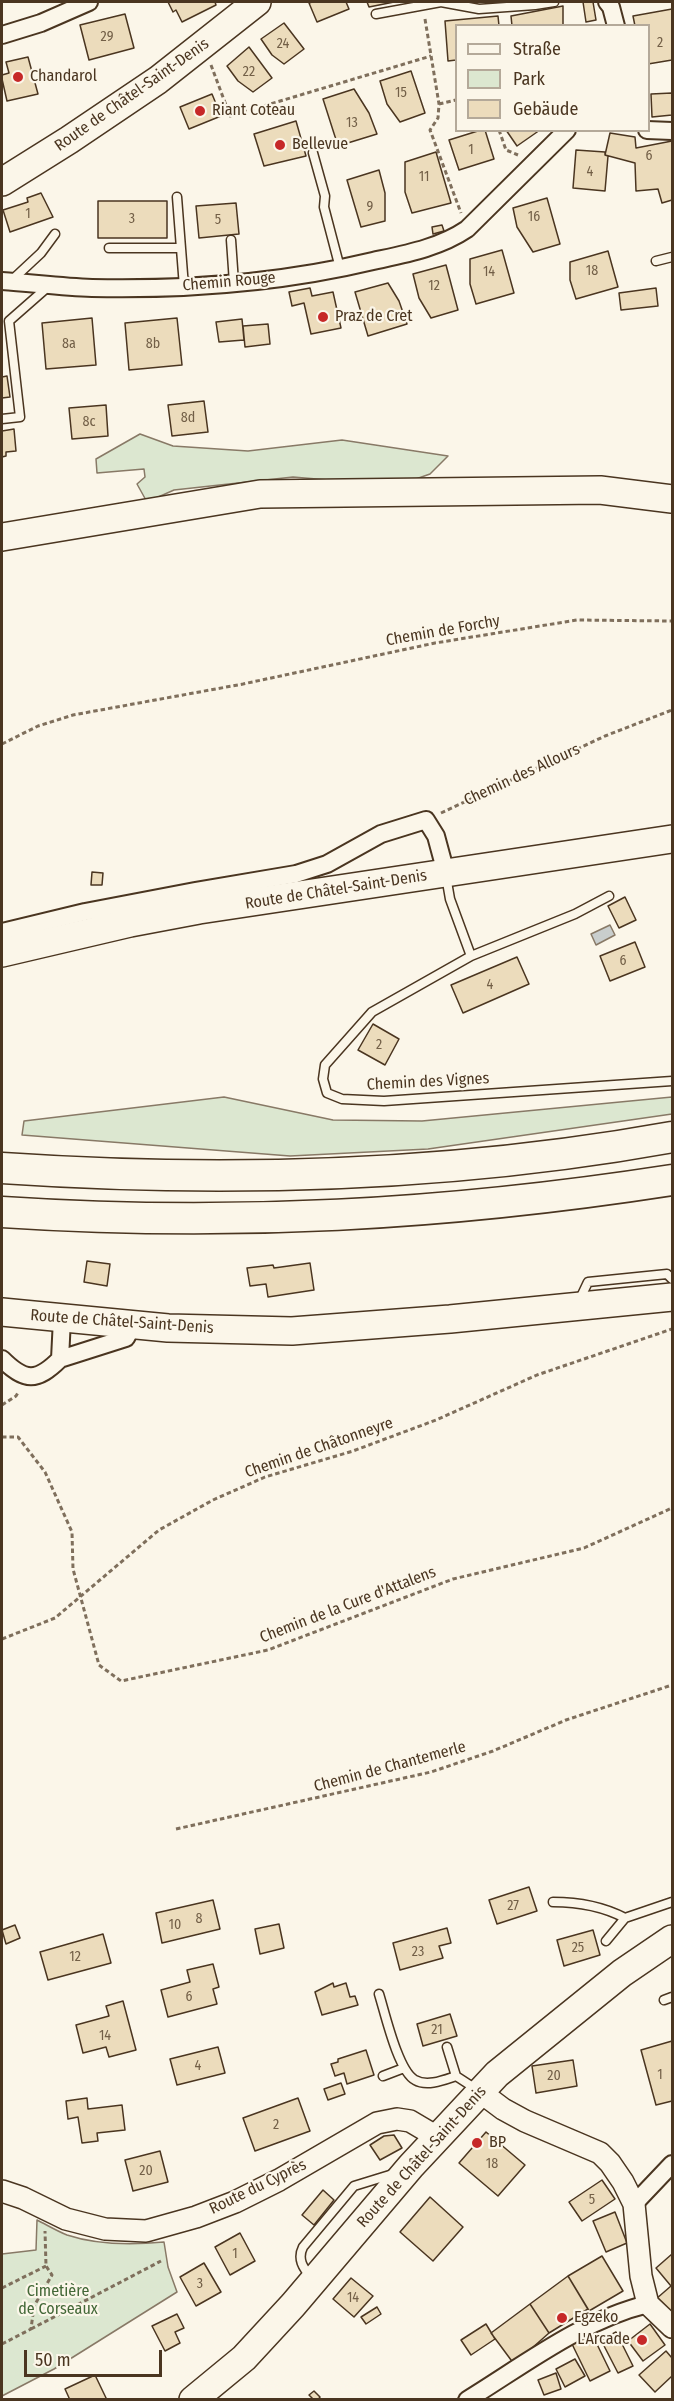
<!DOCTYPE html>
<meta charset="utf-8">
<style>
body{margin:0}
#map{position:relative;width:674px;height:2401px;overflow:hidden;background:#fbf6e9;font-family:"Fira Sans Condensed",sans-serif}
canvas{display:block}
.frame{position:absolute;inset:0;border:3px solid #4a3520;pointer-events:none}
.legend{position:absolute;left:455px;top:24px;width:195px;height:108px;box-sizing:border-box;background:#fbf6e9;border:2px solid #b4a999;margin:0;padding:8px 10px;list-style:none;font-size:18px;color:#4a3520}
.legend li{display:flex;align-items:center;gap:12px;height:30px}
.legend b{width:30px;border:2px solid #b4a999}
.scale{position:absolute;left:24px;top:2350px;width:138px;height:27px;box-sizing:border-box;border:3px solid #4a3520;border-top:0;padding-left:8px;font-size:18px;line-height:21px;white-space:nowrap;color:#4a3520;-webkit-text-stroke:4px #fbf6e9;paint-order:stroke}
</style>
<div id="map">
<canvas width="674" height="2401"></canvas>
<div class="frame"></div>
<ul class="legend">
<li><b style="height:8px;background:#fbf6e9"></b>Straße</li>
<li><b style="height:16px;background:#dce7d0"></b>Park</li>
<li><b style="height:16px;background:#ecdcbc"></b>Gebäude</li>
</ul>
<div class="scale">50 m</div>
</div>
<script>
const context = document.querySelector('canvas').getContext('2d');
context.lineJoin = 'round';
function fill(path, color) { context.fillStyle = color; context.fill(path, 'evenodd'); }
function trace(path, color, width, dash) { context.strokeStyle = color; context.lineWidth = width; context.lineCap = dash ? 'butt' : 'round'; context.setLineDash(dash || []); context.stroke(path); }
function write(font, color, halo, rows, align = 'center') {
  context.font = font + ' "Fira Sans Condensed",sans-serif'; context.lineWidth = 4.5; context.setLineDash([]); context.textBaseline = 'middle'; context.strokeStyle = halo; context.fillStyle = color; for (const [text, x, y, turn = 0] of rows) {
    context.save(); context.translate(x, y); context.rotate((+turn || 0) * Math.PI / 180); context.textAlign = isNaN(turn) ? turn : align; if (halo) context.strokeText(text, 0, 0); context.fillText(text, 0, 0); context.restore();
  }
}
const green = new Path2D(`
 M140,434L173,446L248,451L342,440L448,456L430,474L413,480L364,483L293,477L174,490L147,502L137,484L145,477L144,469L97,473L96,459Z
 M224,1097L333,1120L422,1121L672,1097V1114L428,1149L290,1156L22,1135L24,1121Z
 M37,2220C47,2225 57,2231 67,2235C97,2245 132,2245 164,2242L168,2267L177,2292L54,2369L2,2396V2254L36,2250Z`);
const water = new Path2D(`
 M610,925L615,935L596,945L591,934Z`);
const building = new Path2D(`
 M168,2H215L216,5L182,22L176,10L173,12Z
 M312,2H346L349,9L317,22L309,3Z
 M367,2H394L369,7Z
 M583,2H593L596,20L586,22Z
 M563,6V26H512L511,16Z
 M672,9V60L648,64V26H635L633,16Z
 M125,14L134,48L89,60L80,25Z
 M498,16L499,26H456V60L448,61L445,21Z
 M284,23L304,49L284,64L272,55L261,39Z
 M249,47L272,78L253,92L238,81L227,66Z
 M28,57L38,94L7,101L2,79V75L9,73L6,62Z
 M411,71L425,113L400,122L387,104L380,81Z
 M354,89L369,113L377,134L338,146L323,99Z
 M672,93V115L652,117L651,94Z
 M212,94L221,116L189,129L180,107Z
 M296,121L306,156L264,166L254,134Z
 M481,130H485L494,159L459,170L449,140Z
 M506,130H540L517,146Z
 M610,133L635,137L636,148L672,141V200L662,203L658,189L636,191L635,163L605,155Z
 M576,150L605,152V155L608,156L605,191L573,188Z
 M436,152L451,203L412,213L405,192V162Z
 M379,170L385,193V221L361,227L347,180Z
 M41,193L53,217L10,232L3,210L28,202L27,198Z
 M547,198L560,244L533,252L517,227L513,208Z
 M98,201H167V238H98Z
 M236,203L239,234L199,238L196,206Z
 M442,225L444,231L433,234L432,227Z
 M502,250L514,293L476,304L470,284V259Z
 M608,251L618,287L576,299L570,280V262Z
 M446,265L458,310L431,318L419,298L413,274Z
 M388,283L399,301L407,324L368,336L355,292Z
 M310,288L312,296L333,292L341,328L311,334L304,303L292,306L289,292Z
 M656,288L658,306L621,310L619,293Z
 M92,318L96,365L46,369L42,323Z
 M177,318L182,365L129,370L125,323Z
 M242,319L244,340L219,342L216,322Z
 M268,324L270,344L245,347L243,326Z
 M7,376L10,397L2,398V377Z
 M204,401L208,432L172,436L168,405Z
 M106,405L108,436L72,439L69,408Z
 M14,429L16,451L6,452V456L2,457V431Z
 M92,872L103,873L102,885H91Z
 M625,897L636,920L619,928L608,906Z
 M635,942L645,967L610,981L600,956Z
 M517,957L529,984L463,1013L451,985Z
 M373,1024L399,1039L385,1065L358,1050Z
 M87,1261L110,1264L107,1286L84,1282Z
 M310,1263L314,1290L268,1297L266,1284L250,1286L247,1268L273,1265L274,1268Z
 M529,1887L537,1911L497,1924L489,1900Z
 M213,1900L220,1929L162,1943L156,1913Z
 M279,1924L284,1948L260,1954L255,1929Z
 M15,1925L20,1938L6,1944L2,1930Z
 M447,1928L451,1943L439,1946L443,1958L400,1970L393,1943Z
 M593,1930L600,1955L564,1966L557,1940Z
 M103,1934L111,1963L48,1980L40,1952Z
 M213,1964L219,1987L213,1989L217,2004L168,2017L161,1990L190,1982L187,1970Z
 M333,1983L334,1987L346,1983L350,1997L355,1996L358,2005L322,2015L315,1992Z
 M123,2001L136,2050L109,2057L106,2047L83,2053L76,2025L109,2016L106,2006Z
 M450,2014L457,2036L423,2046L417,2024Z
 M672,2041V2101L656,2105L641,2050Z
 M218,2047L225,2073L177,2085L170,2059Z
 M366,2050L374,2075L347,2084L344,2073L335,2076L331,2064L338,2062V2059Z
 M573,2060L577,2086L536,2093L532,2066Z
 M341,2083L345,2094L328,2100L324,2089Z
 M87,2098L88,2109L122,2105L125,2130L97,2133L98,2141L82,2143L78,2117L68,2119L66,2101Z
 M298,2098L310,2131L255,2151L243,2118Z
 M486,2132L525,2165L498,2196L459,2163Z
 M394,2135L402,2148L380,2160L370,2145L384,2136Z
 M160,2151L168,2182L133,2191L125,2160Z
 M602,2180L615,2199L582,2221L569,2202Z
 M323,2190L334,2200L314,2225L302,2215Z
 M430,2197L463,2227L433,2261L400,2232Z
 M615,2212L627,2243L606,2252L593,2221Z
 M240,2233L255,2261L230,2275L215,2247Z
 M672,2254V2316L656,2299L671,2286L656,2268Z
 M602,2256L623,2291L589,2311L568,2276Z
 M204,2263L221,2292L196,2306L180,2277Z
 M568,2276L588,2309L549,2333L530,2304Z
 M351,2278L373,2296L354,2317L333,2299Z
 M530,2304L549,2333L514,2364L491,2333Z
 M377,2307L381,2314L366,2324L361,2317Z
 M177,2314L184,2328L175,2332L180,2343L165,2351L152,2326Z
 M486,2324L495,2339L471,2355L461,2340Z
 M650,2324L665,2345L643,2361L628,2341Z
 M616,2332L633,2366L618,2373L601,2340Z
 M592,2334L610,2371L590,2381L572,2344Z
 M666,2351L672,2358V2376L655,2392L639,2375Z
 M575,2359L585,2376L565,2387L556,2369Z
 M556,2373L561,2389L544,2395L538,2380Z
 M95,2375L107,2400H70L65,2389Z
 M314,2391L320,2397L318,2400H314L309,2395Z`);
const path = new Path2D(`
 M425,19L439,104L438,118L430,130L461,213
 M211,65L230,116L431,56
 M439,104L456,100
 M499,130L506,150L518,155
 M2,744L38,726L73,715L243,684L435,643L577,620L672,621
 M441,813L605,736L672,710
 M2,1405L16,1396L19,1391
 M2,1437H18L45,1472L72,1532L73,1569L99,1665L121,1681L268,1650L453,1579L584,1548L672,1508
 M2,1639L55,1618L159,1530L213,1500L265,1477L353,1451L436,1420L537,1375L672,1329
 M176,1829L431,1772L493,1751L566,1720L672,1685
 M2,2288L46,2266
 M31,2329L161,2261
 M2,2344L31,2329L34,2306L52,2275L46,2266L45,2231`);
const service = new Path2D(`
 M376,14L441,2L479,9L535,5L554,2
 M313,153L325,196L324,207L340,268
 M177,197L184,287
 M231,240L234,283
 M109,248H181
 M656,261L672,257
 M11,281L41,253L55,234
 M2,419L20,417L9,321L50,285
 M446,876L450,899L471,956L372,1012L325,1065L323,1079L327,1093L342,1099L384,1101L672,1081
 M471,956L575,914L609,896
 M579,1301L588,1282L667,1274L672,1279
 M553,1902C580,1902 602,1906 625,1918
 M606,1941L625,1918L672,1902
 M379,1994C385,2013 398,2071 415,2080C427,2087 444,2080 456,2076L476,2089
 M664,2000L672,1997
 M447,2047L456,2076
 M383,2076L404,2068
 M311,2277C303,2268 297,2259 303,2247L354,2186L393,2174`);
const minor = new Path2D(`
 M607,2L611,7L616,26
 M2,35L41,23L89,2
 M647,130L672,131
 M2,281C32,283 62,287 92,288C186,290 281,283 373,261C405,254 439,248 467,229L567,130
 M2,932L85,912L195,891L296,874L327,864L381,834L426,820L436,836L446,873
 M2,1359C25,1382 37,1382 60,1359L62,1319
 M60,1359L126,1338L133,1325
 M634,2204L672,2164
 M467,2400C524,2365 582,2320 648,2304`);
const tertiary = new Path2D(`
 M479,2091L503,2109L525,2121L600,2153L610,2163L623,2182L634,2204L641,2276L648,2304L672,2327
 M2,2191L23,2198L66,2219L105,2229L146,2231L196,2217L235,2202L279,2180L377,2123L397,2119L410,2121L437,2137`);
const primary = new Path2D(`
 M2,182L69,140L158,80L257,2
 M2,537L260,494L600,490L672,499
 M2,953L130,923L199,910L672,839
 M2,1312L168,1328L292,1331L450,1319L672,1297
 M193,2400L244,2358L293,2305L411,2166L497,2074L622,1973L672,1939`);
const motorway = new Path2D(`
 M2,1168C225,1183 451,1177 672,1137
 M2,1212C230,1227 446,1215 672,1180`);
const markers = [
 [18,77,6,"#c62828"],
 [200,111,6,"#c62828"],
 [280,145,6,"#c62828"],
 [323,317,6,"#c62828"],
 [477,2143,6,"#c62828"],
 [562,2318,6,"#c62828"],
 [642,2340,6,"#c62828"]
];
const numberNames = [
 ["29",107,37],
 ["2",660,43],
 ["24",283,44],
 ["22",249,72],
 ["15",401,93],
 ["13",352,123],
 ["1",471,150],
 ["6",649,156],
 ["4",590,172],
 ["11",424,177],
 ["9",370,207],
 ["1",28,214],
 ["16",534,217],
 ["3",132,219],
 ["5",218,220],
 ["18",592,271],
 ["14",489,272],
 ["12",434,286],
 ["8a",69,344],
 ["8b",153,344],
 ["8d",188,418],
 ["8c",89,422],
 ["6",623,961],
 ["4",490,985],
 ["2",379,1045],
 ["27",513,1906],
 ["8",199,1919],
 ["10",175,1925],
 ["25",578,1948],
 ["23",418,1952],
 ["12",75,1957],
 ["6",189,1997],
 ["21",437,2030],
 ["14",105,2036],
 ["4",198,2066],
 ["1",660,2075],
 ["20",554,2076],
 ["2",276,2125],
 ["18",492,2164],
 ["20",146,2171],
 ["5",592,2200],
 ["1",235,2254],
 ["3",200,2284],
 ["14",353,2298]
];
const poiNames = [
 ["Chandarol",30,77],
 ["Riant Coteau",212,111],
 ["Bellevue",292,145],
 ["Praz de Cret",335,317],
 ["BP",489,2143],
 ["Egzeko",574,2318],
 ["L'Arcade",630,2340,"right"]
];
const streetNames = [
 ["Route de Châtel-Saint-Denis",132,95,-35],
 ["Chemin Rouge",229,282,-5],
 ["Chemin de Forchy",443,631,-10],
 ["Chemin des Allours",522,775,-25],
 ["Route de Châtel-Saint-Denis",336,890,-9],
 ["Chemin des Vignes",428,1082,-3],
 ["Route de Châtel-Saint-Denis",122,1322,4],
 ["Chemin de Châtonneyre",319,1448,-19],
 ["Chemin de la Cure d'Attalens",348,1605,-21],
 ["Chemin de Chantemerle",390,1767,-15],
 ["Route de Châtel-Saint-Denis",422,2157,-48],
 ["Route du Cyprès",258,2187,-26]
];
const parkNames = [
 ["Cimetière",58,2292],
 ["de Corseaux",58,2310]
];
fill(green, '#dce7d0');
trace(green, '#887966', 1.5);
fill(water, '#c9cecd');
trace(water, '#887966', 1.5);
fill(building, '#ecdcbc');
trace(building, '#4a3520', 1.5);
trace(service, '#4a3520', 11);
trace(minor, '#4a3520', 20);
trace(tertiary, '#4a3520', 24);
trace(primary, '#4a3520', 30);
trace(motorway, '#4a3520', 33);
trace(path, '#7f6f5c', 3, [4.5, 3]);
trace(service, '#fbf6e9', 8);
trace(minor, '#fbf6e9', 16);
trace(tertiary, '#fbf6e9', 21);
trace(primary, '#fbf6e9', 27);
trace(motorway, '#fbf6e9', 30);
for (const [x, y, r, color] of markers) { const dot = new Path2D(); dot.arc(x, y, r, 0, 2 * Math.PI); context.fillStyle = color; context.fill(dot); trace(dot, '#fbf6e9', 2); }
write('14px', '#725f47', null, numberNames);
write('16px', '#4a3520', '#fbf6e9', poiNames, 'left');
write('16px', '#4a3520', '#fbf6e9', streetNames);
write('16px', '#436837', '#fbf6e9', parkNames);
</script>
